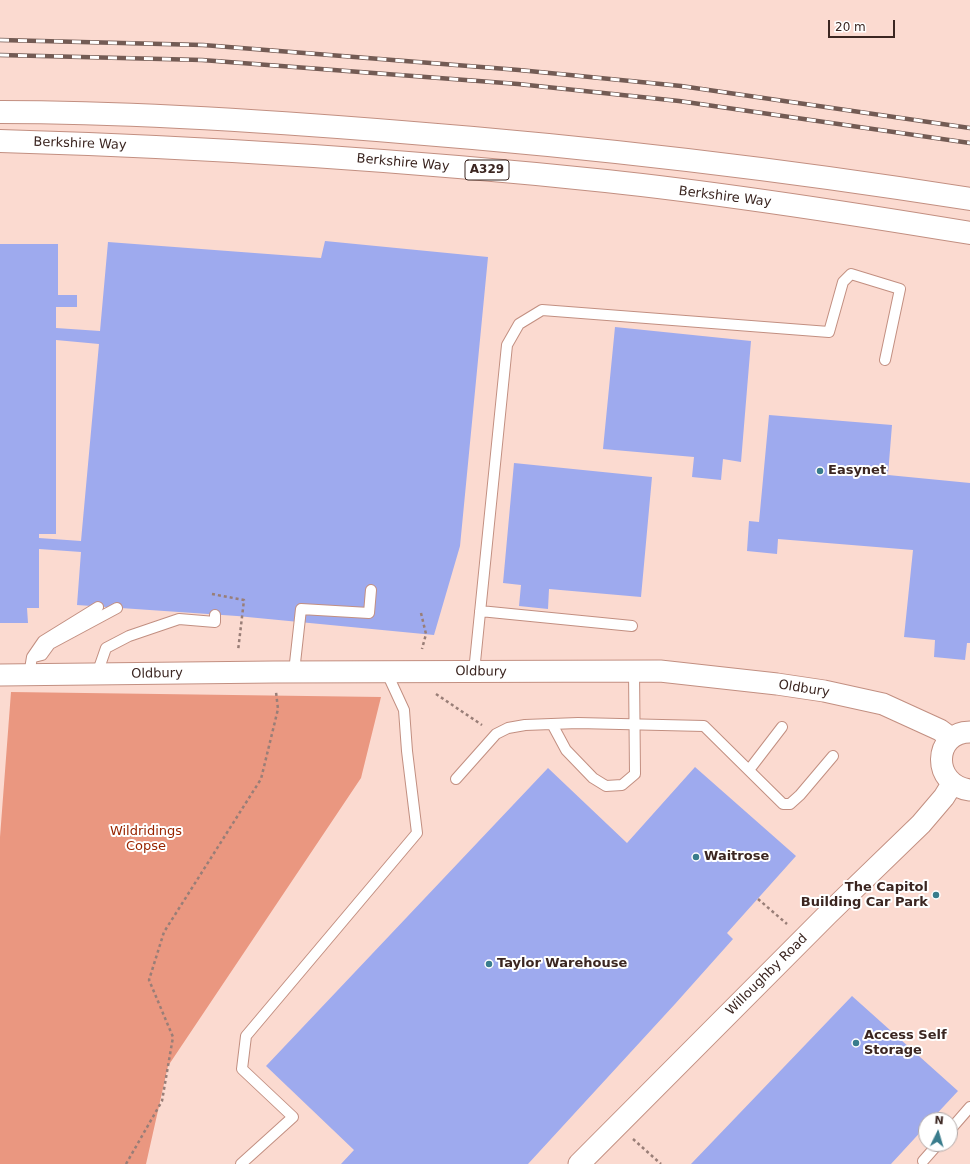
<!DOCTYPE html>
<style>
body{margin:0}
#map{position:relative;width:970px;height:1164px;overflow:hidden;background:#fbdad0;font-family:"DejaVu Sans",sans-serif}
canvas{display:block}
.north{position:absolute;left:918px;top:1112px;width:40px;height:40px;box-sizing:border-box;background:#fff;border:1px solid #b1a8a6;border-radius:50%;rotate:5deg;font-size:11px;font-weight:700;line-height:16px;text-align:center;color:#3b2621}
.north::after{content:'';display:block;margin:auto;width:14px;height:18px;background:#397c8c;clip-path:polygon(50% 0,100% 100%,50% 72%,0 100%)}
.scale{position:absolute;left:828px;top:20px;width:67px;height:18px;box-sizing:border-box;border:2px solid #3b2621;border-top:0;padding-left:5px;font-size:12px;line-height:14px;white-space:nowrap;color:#3b2621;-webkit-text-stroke:3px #fff;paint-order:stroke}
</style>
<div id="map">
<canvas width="970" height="1164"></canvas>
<div class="north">N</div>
<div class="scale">20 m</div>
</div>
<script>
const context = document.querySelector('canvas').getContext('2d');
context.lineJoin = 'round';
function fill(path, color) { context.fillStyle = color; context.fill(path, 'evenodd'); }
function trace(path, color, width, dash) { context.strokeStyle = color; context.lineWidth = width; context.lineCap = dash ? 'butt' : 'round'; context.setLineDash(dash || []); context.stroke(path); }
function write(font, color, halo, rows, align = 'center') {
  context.font = font + ' "DejaVu Sans",sans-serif'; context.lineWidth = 4; context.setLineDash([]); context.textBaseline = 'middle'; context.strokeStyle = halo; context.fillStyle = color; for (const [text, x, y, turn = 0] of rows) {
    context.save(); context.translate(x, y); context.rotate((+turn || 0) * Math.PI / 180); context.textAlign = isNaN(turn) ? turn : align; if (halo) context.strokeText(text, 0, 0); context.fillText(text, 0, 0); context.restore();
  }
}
const green = new Path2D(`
 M11,692L381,697L361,778L168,1066L146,1164H0V837Z`);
const building = new Path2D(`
 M325,241L488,257L460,546L434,635L237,616L77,605L81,552L39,549V608H27L28,623H0V244H58V295H77V307H56V328L100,331L108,242L321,258ZM56,340L99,344L81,541L39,538V534H56Z
 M615,327L751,341L741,462L723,459L721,480L692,477L694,457L603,449Z
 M769,415L892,425L888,475L970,483V643H967L965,660L934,657L935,640L904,637L913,550L778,539L777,554L747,551L749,521L759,522Z
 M514,463L652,477L641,597L549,589L548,609L519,606L521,585L503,583Z
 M695,767L796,856L727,933L733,939L675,1004L528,1164H341L354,1150L266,1066L548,768L627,843Z
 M852,996L958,1091L931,1120H926V1126L891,1164H691Z`);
const path = new Path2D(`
 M212,594L244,600L238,651
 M421,613L426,634L422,649
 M436,694L482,725
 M758,899L787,924
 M633,1139L661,1164
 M126,1164L162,1101L173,1037L149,980L164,932L261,779L278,709L276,692`);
const service = new Path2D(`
 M480,611L632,626
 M34,657L42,655L50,644L117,608
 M294,672L301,609L369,613L371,590
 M474,672L507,345L519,324L542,310L829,332L843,282L851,274L900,289L885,360
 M97,674L106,648L129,636L179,619L215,622V615
 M29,675L32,657L43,641L98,607
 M552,724L566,750L593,778L606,786L622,785L635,774L634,671
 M749,770L782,727
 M456,779L496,734L508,728L525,725L578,723L704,726L783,804H790L800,795L833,756
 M950,1130L970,1107
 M923,1161L938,1144
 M241,1164L293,1117L242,1069L246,1036L417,833L407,751L404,710L386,671`);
const minor = new Path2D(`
 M0,675L274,672L660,671L777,684L824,691L883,704L940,730L951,738
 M970,732C933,732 931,785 970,790
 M579,1164L828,914L921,824L944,797L952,784`);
const trunk = new Path2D(`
 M0,112C134,112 268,121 401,132C592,147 781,169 970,199
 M0,141C202,147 405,160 606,181C728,194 849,213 970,233`);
const rail = new Path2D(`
 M0,40L203,45L519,70L681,86L970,128
 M0,55L202,60L518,84L679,101L970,143`);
const markers = [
 [820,471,4,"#397c8c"],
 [696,857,4,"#397c8c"],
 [936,895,4,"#397c8c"],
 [489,964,4,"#397c8c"],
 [856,1043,4,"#397c8c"]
];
const shields = [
 [487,170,44]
];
const shieldNames = [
 ["A329",487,170]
];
const streetNames = [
 ["Berkshire Way",80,144,2],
 ["Berkshire Way",403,163,5],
 ["Berkshire Way",725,197,7],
 ["Oldbury",481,672,1],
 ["Oldbury",157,674,-1],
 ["Oldbury",804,689,9],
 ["Willoughby Road",767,975,-45]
];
const poiNames = [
 ["Easynet",828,471],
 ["Waitrose",704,857],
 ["The Capitol",928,888,"right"],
 ["Building Car Park",928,903,"right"],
 ["Taylor Warehouse",497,964],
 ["Access Self",864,1036],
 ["Storage",864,1051]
];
const parkNames = [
 ["Wildridings",146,832],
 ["Copse",146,847]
];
fill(green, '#ea9780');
fill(building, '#9eaaee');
trace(service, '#c28f81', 12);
trace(minor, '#c28f81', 23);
trace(trunk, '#c28f81', 24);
trace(path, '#997e77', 2.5, [3, 3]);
trace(service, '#fff', 10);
trace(minor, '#fff', 21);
trace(trunk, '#fff', 22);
trace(rail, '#735b54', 4.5);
trace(rail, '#fff', 3, [9]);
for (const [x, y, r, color] of markers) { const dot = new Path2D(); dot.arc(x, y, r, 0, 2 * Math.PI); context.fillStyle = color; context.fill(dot); trace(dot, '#fff', 1.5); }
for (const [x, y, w] of shields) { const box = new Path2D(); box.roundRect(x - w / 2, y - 10, w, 20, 3); context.fillStyle = '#fff'; context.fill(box); trace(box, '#3b2621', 1); }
write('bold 12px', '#3b2621', null, shieldNames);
write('13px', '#3b2621', '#fff', streetNames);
write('bold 13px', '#3b2621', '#fff', poiNames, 'left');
write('13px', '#982500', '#fff', parkNames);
</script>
